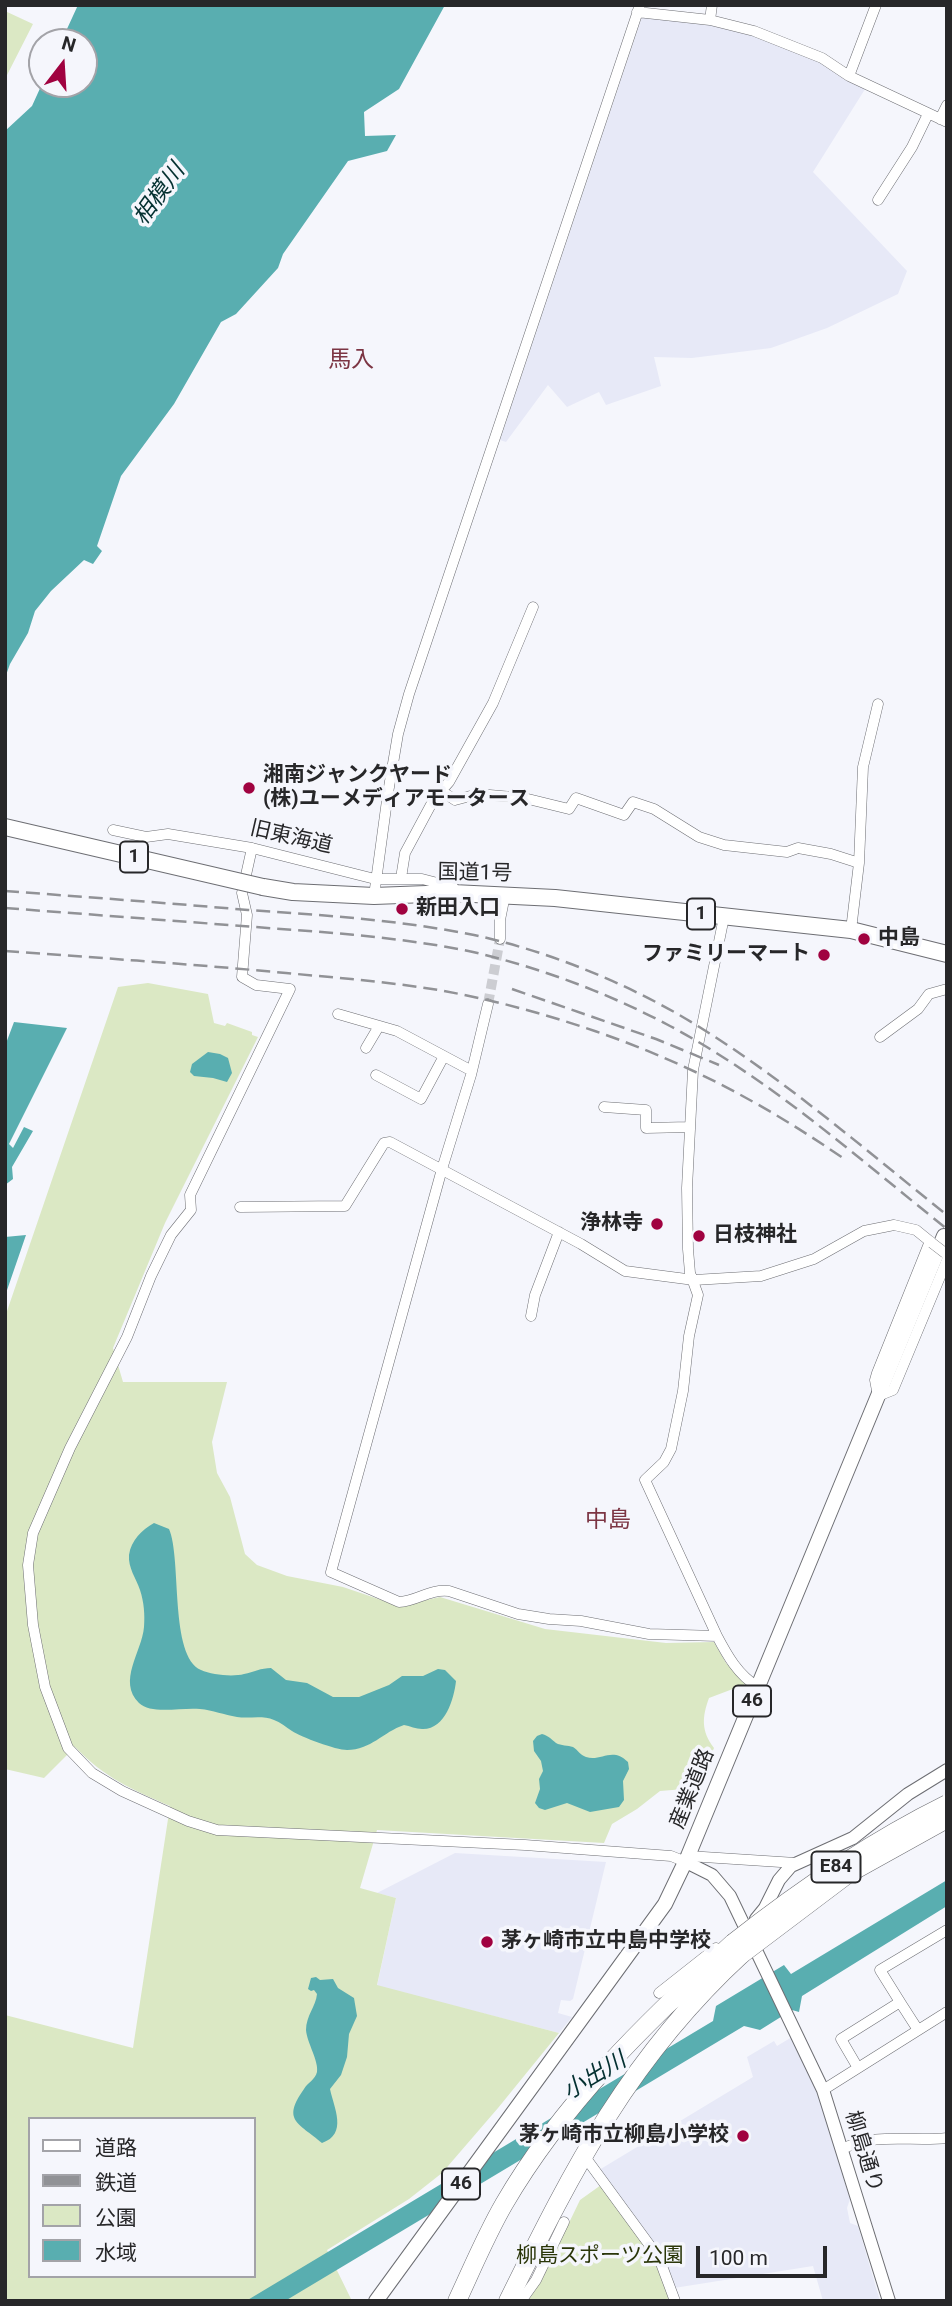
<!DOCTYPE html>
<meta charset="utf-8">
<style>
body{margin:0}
#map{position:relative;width:952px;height:2306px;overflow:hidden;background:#f5f6fc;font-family:Roboto,"Noto Sans JP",sans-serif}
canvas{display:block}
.frame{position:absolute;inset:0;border:7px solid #272729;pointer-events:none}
.legend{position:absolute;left:28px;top:2117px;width:228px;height:161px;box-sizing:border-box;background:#f5f6fc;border:2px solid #a3a3a8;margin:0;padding:9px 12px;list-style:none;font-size:21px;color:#272729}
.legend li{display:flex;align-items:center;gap:14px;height:35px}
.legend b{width:35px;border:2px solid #a3a3a8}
.north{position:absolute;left:28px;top:28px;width:70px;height:70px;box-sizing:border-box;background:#f5f6fc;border:2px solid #a3a3a8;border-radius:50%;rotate:17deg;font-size:19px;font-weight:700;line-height:28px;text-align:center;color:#272729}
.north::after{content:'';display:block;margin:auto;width:24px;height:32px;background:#a00240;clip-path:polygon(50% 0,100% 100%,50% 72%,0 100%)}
.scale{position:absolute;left:696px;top:2246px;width:131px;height:32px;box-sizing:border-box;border:4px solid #272729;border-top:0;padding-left:9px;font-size:21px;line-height:24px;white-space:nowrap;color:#272729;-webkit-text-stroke:5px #f5f6fc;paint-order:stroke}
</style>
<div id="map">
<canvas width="952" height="2306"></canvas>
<div class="frame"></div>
<ul class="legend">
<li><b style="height:9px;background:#fff"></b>道路</li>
<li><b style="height:9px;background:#919296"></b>鉄道</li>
<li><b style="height:19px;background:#dbe8c4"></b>公園</li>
<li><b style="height:19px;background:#59aeb0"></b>水域</li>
</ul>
<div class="north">N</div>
<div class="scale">100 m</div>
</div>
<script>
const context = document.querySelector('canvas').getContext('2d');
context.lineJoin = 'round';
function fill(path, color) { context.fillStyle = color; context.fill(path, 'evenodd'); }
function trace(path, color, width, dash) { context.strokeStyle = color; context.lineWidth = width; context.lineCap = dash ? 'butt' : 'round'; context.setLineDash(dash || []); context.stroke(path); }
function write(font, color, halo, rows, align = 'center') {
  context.font = font + ' Roboto,"Noto Sans JP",sans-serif'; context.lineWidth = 7; context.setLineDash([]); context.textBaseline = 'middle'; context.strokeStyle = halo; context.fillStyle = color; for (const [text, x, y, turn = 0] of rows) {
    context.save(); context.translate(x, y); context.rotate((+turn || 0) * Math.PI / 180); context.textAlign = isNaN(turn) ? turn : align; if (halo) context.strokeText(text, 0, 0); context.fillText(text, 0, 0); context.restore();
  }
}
const built = new Path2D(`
 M642,17L711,22L754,33L821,59L867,86L813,172L907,271L898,294L827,328L771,348L692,358L654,357L661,386L606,405L599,392L567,407L548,385L506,442L500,440Z
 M455,1853L606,1862L573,1999L570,2001L561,2000L558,2013L572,2017L559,2033L377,1986L396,1898L377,1893Z
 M792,2037L821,2102L850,2199L847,2208L850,2223L858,2226L880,2301H823L813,2266L674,2288L599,2170L753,2077L747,2057L774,2041L777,2046Z`);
const green = new Path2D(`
 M5,11L33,24L5,79Z
 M148,983L208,994L214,1023L225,1026L227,1023L252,1032V1035L258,1037L165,1223L113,1348L123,1382H227L212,1442L217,1473L230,1497L245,1554L257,1565L287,1576L343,1587L399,1606L440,1597L545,1629L666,1643L714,1642L726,1663L746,1684L709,1698C702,1717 701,1731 714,1748L697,1788L660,1791L637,1809L612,1824L604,1843L377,1830L360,1888L396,1898L377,1985L559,2033L498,2108L442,2173L409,2199L327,2250L352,2301H5V2015L133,2048L170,1806C131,1789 105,1778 75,1747L44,1778L5,1769V1317L118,987ZM30,2119H254V2276H30Z
 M601,2185L656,2258L671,2301H528L541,2281L580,2200Z`);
const water = new Path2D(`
 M78,5H445L399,89L364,112L365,136L396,135L387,151L348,161L283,254L278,268L236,314L221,322L174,404L121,476L97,546L102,551L93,564L84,560L51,591L35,611L28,633L10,664L5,678V131L32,106L42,84H84V42H61Z
 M14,1022L67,1028L9,1144L13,1148L24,1127L33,1131L12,1167L13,1179L5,1185V1046Z
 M208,1052L220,1054L228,1058L232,1073L227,1082L213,1078L194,1076L190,1072L192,1064Z
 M26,1235L5,1296V1237Z
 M154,1523L169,1529C182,1559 169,1656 201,1670C212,1675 233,1677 244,1674C254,1672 261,1668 271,1668L286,1680L307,1683L333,1697H359L389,1685L402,1676H423L438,1669L445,1670L456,1681C454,1699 445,1730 422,1729C416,1729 410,1726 404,1725C383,1732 371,1750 347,1750C336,1750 301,1737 292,1731C286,1727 280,1722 274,1720C262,1715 249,1719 237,1717C224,1715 213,1710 200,1709C182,1707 151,1715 139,1703C117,1681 142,1652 144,1627C145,1615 144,1602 140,1590C136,1578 128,1568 129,1555C131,1540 142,1530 154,1523Z
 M542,1734C549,1736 551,1739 556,1743C561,1746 568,1745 573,1747C578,1750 580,1755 586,1757C601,1762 612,1746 628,1762L629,1769L623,1781L624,1800L619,1807L590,1812L567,1803L545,1810L539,1808L535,1803L540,1789L539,1779L543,1771L541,1761L534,1751L533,1741L537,1736Z
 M947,1880V1906L802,1996L799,2012L792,2010L760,2030L744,2026L285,2301H246L713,2021L716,2006L784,1965L791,1974Z
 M316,1977L320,1980L333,1979L338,1988L354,1998L357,2016L349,2034L347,2057L341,2075L330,2089C334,2108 348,2134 322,2143C299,2123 281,2121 304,2089C308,2082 315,2080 317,2072C319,2061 307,2043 306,2030C306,2016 316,2006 317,1994L314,1990L311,1991L308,1989L311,1978Z`);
const minorTunnel = new Path2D(`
 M488,1004L500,939`);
const minor = new Path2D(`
 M637,12L710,20L754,31L822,58L849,76L947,122
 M710,20L712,5
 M849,76L876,5
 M940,119L947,105
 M878,200L912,147L928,114
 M440,790L455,800L478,794L524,798L569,809L576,798L624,815L633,802L654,809L699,837L724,845L787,852L798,848L831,854L859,863
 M113,830L146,837L168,834L252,848L375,879H422L453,887V893
 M252,848L242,893L247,915L242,977L256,985L290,989L190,1195L191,1210L171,1235L151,1276L127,1337L70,1448L33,1533L28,1565L33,1625L45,1687L68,1748L92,1773L122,1791L188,1821L217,1830L525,1845L671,1856L686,1862
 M401,878L405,853L434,799L449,782L493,703L533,607
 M374,896L388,793L398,734L409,694L640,5
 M851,930L859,863L863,767L878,704
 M500,939V920L505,895
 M488,1004L471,1075L442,1169L331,1572L399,1602C418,1601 428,1589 449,1591L518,1614L549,1619L581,1621L649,1634L717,1636C727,1655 738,1675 758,1687
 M338,1014L397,1031L472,1071
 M880,1037L918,1009L929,994L947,989
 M366,1048L379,1026
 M376,1075L421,1099L444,1056
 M604,1107L646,1110V1128L689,1127
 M240,1207L345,1206L384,1143L390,1142L581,1244L625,1271L694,1280L761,1276L814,1259L864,1231L894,1225L916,1230L932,1243
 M930,1241L877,1373L875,1380L878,1396L893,1390L947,1260
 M531,1316L535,1295L559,1232
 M717,1636L645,1480L664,1462L671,1449L683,1391L689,1336L698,1295L690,1273L688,1249L687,1188L693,1070L724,917
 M688,1856L796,1863
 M659,1993L716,1948
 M900,2002L918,2030
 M858,2068L841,2039L900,2002L880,1970L947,1930
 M823,2090L947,2012
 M842,2149C877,2132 910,2142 947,2138
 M588,2161L659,2258L675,2301
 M521,2301L536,2280L564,2222`);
const tertiary = new Path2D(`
 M686,1862L712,1875L730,1896L823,2090L889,2301
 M756,1919L765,1908L779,1880L791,1866L853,1838L908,1794L947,1770`);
const primary = new Path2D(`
 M376,2301L665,1904L688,1856L944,1236`);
const trunk = new Path2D(`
 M263,887L293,892L374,896L453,893L555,898L851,930L947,954`);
const motorway = new Path2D(`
 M457,2301C472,2269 486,2235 504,2204C562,2104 647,2021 733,1943
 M508,2301C574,2167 630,2057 742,1954`);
const rail = new Path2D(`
 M5,891C86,897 167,903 248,910C323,915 399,920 474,935C543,950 614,978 676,1013C773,1069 859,1145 947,1215
 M5,908C84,914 163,920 242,926C319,932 397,936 473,952C541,968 608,993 670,1026C771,1080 858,1158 947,1229
 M5,951C99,958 192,964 286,973C339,978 392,982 444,991C547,1010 657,1048 748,1099C781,1117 812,1137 843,1158
 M512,989L656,1039L719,1065`);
const minorBridge = new Path2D(`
 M932,1243L945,1253`);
const trunkBridge = new Path2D(`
 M5,827L263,887`);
const motorwayBridge = new Path2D(`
 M733,1943C800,1890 870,1842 947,1804
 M742,1954L848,1874L947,1819`);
const markers = [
 [249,788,7,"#a00240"],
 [402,909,7,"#a00240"],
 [864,939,7,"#a00240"],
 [824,955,7,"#a00240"],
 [657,1224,7,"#a00240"],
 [699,1236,7,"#a00240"],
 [487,1942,7,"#a00240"],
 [743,2136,7,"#a00240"]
];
const shields = [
 [134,857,28],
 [701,914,28],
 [752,1701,38],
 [836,1867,49],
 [461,2184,38]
];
const shieldNames = [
 ["1",134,857],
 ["1",701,914],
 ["46",752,1701],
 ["E84",836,1867],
 ["46",461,2184]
];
const poiNames = [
 ["湘南ジャンクヤード",263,776],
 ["(株)ユーメディアモータース",263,800],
 ["新田入口",416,909],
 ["中島",878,939],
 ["ファミリーマート",810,955,"right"],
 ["浄林寺",643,1224,"right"],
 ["日枝神社",713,1236],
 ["茅ヶ崎市立中島中学校",501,1942],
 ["茅ヶ崎市立柳島小学校",729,2136,"right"]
];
const streetNames = [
 ["旧東海道",291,838,13],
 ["国道1号",475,874,1],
 ["産業道路",693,1789,-68],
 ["柳島通り",863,2152,73]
];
const parkNames = [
 ["柳島スポーツ公園",600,2257]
];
const waterNames = [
 ["相模川",160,195,-54],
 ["小出川",595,2077,-31]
];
const neighbourhoodNames = [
 ["馬入",351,361],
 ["中島",608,1521]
];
fill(built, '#e7e9f7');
fill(green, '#dbe8c4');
fill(water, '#59aeb0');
trace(minorTunnel, '#cccdd2', 10, [10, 5]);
trace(minor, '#6d6e73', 11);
trace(tertiary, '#6d6e73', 14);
trace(primary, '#6d6e73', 16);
trace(trunk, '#6d6e73', 18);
trace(motorway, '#6d6e73', 19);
trace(minor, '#fff', 10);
trace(tertiary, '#fff', 12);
trace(primary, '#fff', 14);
trace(trunk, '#fff', 16);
trace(motorway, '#fff', 18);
trace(rail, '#919296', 2.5, [14, 7]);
trace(minorBridge, '#6d6e73', 11, []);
trace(trunkBridge, '#6d6e73', 18, []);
trace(motorwayBridge, '#6d6e73', 19, []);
trace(minorBridge, '#fff', 10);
trace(trunkBridge, '#fff', 16);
trace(motorwayBridge, '#fff', 18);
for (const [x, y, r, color] of markers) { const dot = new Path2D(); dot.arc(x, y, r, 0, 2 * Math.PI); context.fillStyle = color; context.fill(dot); trace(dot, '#f5f6fc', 2.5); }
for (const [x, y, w] of shields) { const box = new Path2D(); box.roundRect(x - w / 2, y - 15.5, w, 31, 5); context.fillStyle = '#f5f6fc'; context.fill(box); trace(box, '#272729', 2); }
write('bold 19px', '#272729', null, shieldNames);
write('bold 21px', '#272729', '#f5f6fc', poiNames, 'left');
write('21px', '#272729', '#f5f6fc', streetNames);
write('21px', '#2a3609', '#f5f6fc', parkNames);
write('italic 23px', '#043031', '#f5f6fc', waterNames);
write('23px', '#7c3543', '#f5f6fc', neighbourhoodNames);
</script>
